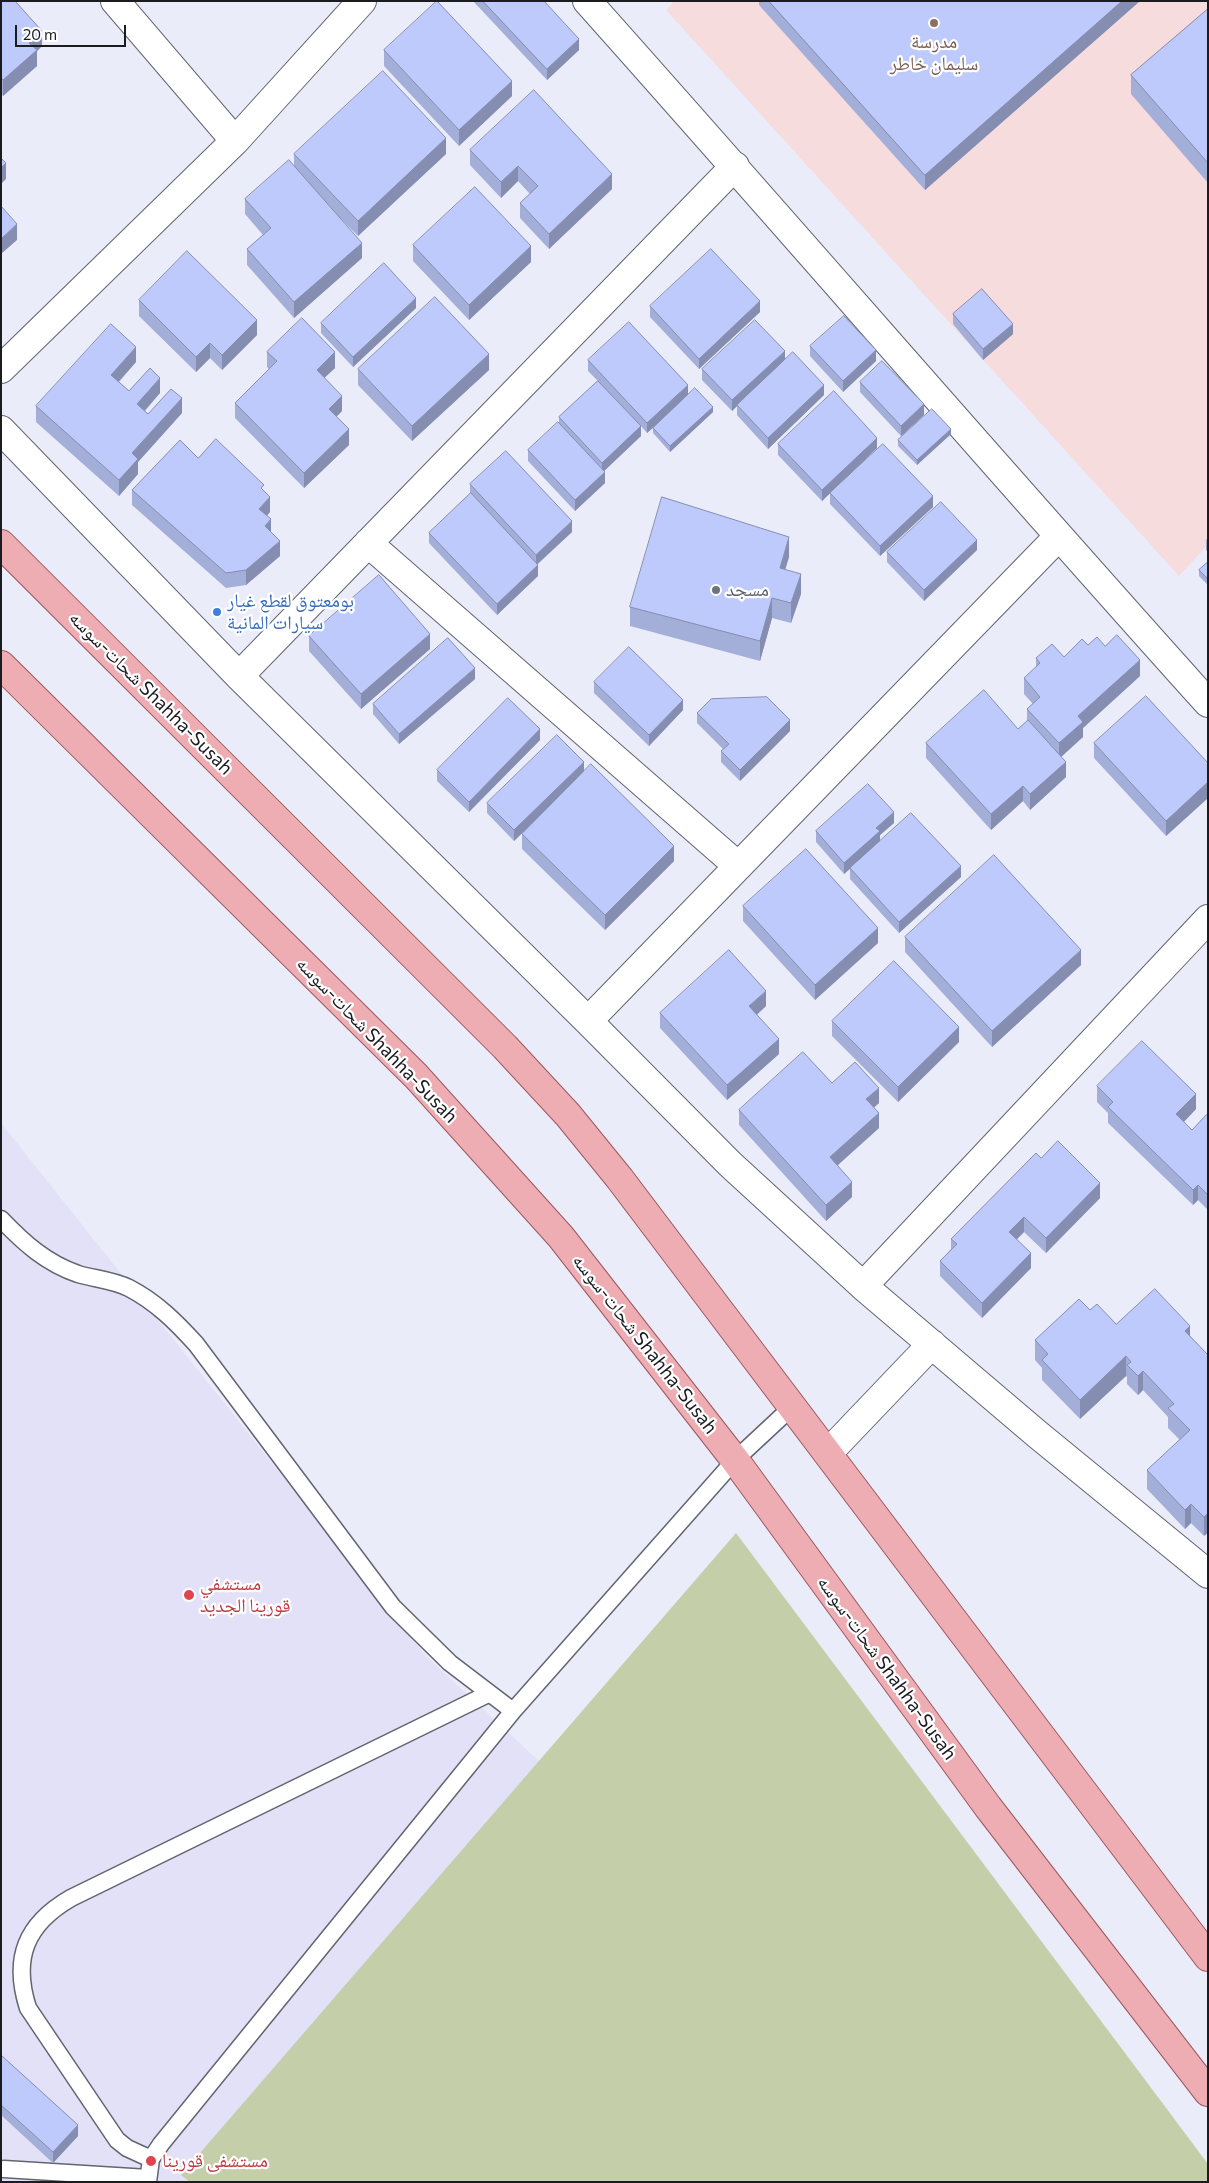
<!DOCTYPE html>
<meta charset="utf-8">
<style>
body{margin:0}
#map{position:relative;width:1209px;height:2183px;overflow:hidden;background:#eaedf9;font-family:Commissioner,sans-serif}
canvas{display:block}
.frame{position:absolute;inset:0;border:2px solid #1b1c20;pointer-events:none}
.scale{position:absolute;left:15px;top:25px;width:111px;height:22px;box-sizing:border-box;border:2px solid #1b1c20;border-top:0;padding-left:6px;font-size:15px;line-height:18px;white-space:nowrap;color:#1b1c20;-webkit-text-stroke:4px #fff;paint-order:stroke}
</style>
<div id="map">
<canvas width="1209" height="2183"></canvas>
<div class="frame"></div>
<div class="scale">20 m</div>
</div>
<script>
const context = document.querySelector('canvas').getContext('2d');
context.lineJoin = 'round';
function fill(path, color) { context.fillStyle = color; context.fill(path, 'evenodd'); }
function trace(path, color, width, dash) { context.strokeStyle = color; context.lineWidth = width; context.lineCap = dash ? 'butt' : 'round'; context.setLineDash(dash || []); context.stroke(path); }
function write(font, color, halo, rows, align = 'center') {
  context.font = font + ' Commissioner,"Noto Naskh Arabic",sans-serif'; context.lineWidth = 4.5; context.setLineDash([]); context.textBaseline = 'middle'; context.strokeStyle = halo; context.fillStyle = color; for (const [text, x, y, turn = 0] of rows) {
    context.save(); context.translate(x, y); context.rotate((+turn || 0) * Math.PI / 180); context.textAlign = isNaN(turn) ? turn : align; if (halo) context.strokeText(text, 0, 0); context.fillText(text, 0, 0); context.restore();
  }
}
const education = new Path2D(`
 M674,1H1208V545L1179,576L666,10Z`);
const medical = new Path2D(`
 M1,1123L426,1656L539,1761L1208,2164V2182H1Z`);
const green = new Path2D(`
 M736,1533L1208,2164V2182H190L181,2175Z`);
const lane = new Path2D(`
 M1,1219C24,1243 46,1263 78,1274C95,1279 113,1280 129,1288C156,1302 176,1322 196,1344L393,1607L450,1663L513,1711
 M151,2159L127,2148L117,2140L28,2008C12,1958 26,1924 71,1898L488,1694
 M4,2169L148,2178
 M148,2182L151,2159L161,2144L513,1711L735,1460L793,1406`);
const street = new Path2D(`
 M115,1L235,141
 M587,1C795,234 999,471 1208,703
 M1,369L235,141L362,1
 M1,430L239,676L588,1021L730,1164L863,1286L1037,1434L1208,1574
 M368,543L738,866
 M239,676L735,166
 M588,1021L1058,537
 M863,1286L1208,919
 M828,1453L932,1344`);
const primary = new Path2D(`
 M1,544L505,1047L568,1115L620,1179L1208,1957
 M1,665L416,1076L561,1237L735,1460L988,1807L1208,2092`);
const wall = new Path2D(`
 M1,1L42,46L37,51V66L3,96L1,93Z
 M473,1H544L579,50L547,80Z
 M759,1H1140L925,190L759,5Z
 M1208,9V183L1131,94V75Z
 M384,50L512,96L459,146L384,66Z
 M470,150L612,189L549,249L520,218V203L530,194L518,181L501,198L470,165Z
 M294,154H446L358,236L331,209L362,258L294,318L247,265V249L263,235L245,214V199L294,167Z
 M413,245L531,262L469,320L413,261Z
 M139,300L257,335L222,370L210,358L196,372L139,316Z
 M650,306L760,312L699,369L650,317Z
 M416,308L353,367L321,333V323Z
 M953,314L1013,334L983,360L953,324Z
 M810,346L876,361L843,392L810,356Z
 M267,352L335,368L324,378L342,411L336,417L349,445L304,488L235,418V403L269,369L267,367Z
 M785,359L824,395L768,449L737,415V406L732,411L702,380V369Z
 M588,360L688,395L713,412L670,452L653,433V428L647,433L641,426V436L604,471L605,483L575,511L528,461V450L559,423V417L598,381L588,371Z
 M136,362L119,382L129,391L160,393L145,411L148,414L182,413L138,462V474L119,496L36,422V406Z
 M358,369L489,370L412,441L358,385Z
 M860,382L924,415L901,436L860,392Z
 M951,434L917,465L898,446V440Z
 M778,444L877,448L822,501L778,455Z
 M198,458L264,491L270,512L267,516L271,533L280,556L246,585L226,588L132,505V490Z
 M470,484L572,532L538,564V576L497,615L429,543V533L470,494Z
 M830,493L933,507L880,556L830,504Z
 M1208,538V553L1206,550V540Z
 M977,550L924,601L887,562V552Z
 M789,557L785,569L801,594L791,623L772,618L760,661L630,626V607Z
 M1208,562V585L1199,576V570Z
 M309,636L430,649L361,709L309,651Z
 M1088,645L1105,646L1140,676L1083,728V737L1061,756L1066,777L1030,810L1023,801L991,830L926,758V743L1018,729L1027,721V709L1033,704L1024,694V678L1036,668V658L1064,657Z
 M475,679L399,744L373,714V704Z
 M594,682L683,710L649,746L594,693Z
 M697,713L790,731L740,781L721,762V751L723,749L697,723Z
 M540,740L469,812L437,781V770Z
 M1094,743L1208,763V798L1166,836L1094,758Z
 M584,771L674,861L605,930L522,849V834L545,811L514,841L487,813V803Z
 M894,823L880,835V841L961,877L899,933L850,879V869L844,874L816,842V831Z
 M743,906L878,943L815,1000L743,921Z
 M905,937L1081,965L992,1047L905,952Z
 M766,1006L757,1015L779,1054L727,1100L660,1028V1013Z
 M832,1021L959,1042L898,1102L832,1036Z
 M832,1083L879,1103L874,1107L879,1128L838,1165L852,1197L826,1221L739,1125V1110Z
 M1097,1086L1196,1109L1184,1122L1192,1130L1208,1113V1210L1198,1200L1193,1205L1108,1123V1113L1097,1102Z
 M1041,1158L1100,1198L1046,1253L1024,1232L1017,1239L1031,1268L982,1318L940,1276V1261L951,1249V1239Z
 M1090,1310L1116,1324L1190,1336L1208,1355L1204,1536L1191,1523L1185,1529L1147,1489V1470L1180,1440L1168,1428V1417L1143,1390L1138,1395L1127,1384V1377L1126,1376L1080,1419L1042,1380V1368L1035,1360V1340Z
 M1,2055L78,2136L53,2163L1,2115Z`);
const shadedWall = new Path2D(`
 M1122,1H1140L925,190V175Z
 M42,31V46L37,51V66L3,96V80L29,43Z
 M579,39V50L547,80V69Z
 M512,81V96L459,146V130Z
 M446,138V154L358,236V221Z
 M6,163V179L1,184V168Z
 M518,166V181L501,198V182Z
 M612,174V189L549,249V234Z
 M17,224V240L1,254V239Z
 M362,243V258L294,318V302Z
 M531,246V262L469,320V305Z
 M416,298V308L353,367V357Z
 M760,301V312L699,369V359Z
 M257,320V335L222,370V355Z
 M1013,324V334L983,360V349Z
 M210,343V358L196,372V357Z
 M136,347V362L111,390V375Z
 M876,350V361L843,392V381Z
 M785,351V361L737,405V406L732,411V400Z
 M335,352V368L317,385V370Z
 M489,354V370L412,441V426Z
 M160,378V393L137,419V404Z
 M688,385V395L647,433V423Z
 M824,385V395L768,449V438Z
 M342,396V411L329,424V409Z
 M182,398V413L138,462V474L119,496V480L132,453Z
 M924,404V415L901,436V426Z
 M713,407V412L670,452V446Z
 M641,426V436L602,473V463Z
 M349,429V445L304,488V473Z
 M951,429V434L917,465V460Z
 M877,438V448L822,501V490Z
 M605,472V483L575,511V500Z
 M933,496V507L880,556V546Z
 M270,497V512L259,524V509Z
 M271,519V535L265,526Z
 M572,521V532L536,565V555Z
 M789,537V557L780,587V568Z
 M977,540V550L924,601V590Z
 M280,541V556L246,585V570Z
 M538,565V576L497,615V604Z
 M801,574V594L791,623V603Z
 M772,598V618L760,661V641Z
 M430,634V649L361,709V694Z
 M1140,660V676L1083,728V737L1059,759V743L1078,716Z
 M475,668V679L399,744V734Z
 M683,700V710L649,746V735Z
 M790,720V731L740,781V770Z
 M540,729V740L469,812V802Z
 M584,762V773L514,841V830Z
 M1066,762V777L1030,810V794Z
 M1208,782V798L1166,836V821Z
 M1023,786V801L991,830V814Z
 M894,812V823L880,835V842L844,874V863L876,828Z
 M674,846V861L605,930V915Z
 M961,866V877L899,933V922Z
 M878,928V943L815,1000V985Z
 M1081,950V965L992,1047V1031Z
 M766,991V1006L749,1021V1006Z
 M959,1027V1042L898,1102V1087Z
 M779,1039V1054L727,1100V1085Z
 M879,1088V1103L866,1115V1099Z
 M1196,1094V1109L1176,1130V1114Z
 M879,1113V1128L830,1172V1157Z
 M852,1182V1197L826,1221V1205Z
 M1100,1183V1198L1046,1253V1238Z
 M1198,1185V1200L1193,1205V1190Z
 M1024,1217V1232L1009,1247V1232Z
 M1031,1253V1268L982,1318V1303Z
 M1190,1326V1345L1185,1331Z
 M1126,1356V1376L1080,1419V1400Z
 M1143,1371V1390L1138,1395V1376Z
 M1191,1504V1523L1185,1529V1510Z
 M1208,1513V1533L1204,1536V1517Z
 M78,2125V2136L53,2163V2152Z`);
const building = new Path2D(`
 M1,1H15L42,31L29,43L37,50L3,80L1,78Z
 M437,1L512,81L459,130L384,50Z
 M483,1H544L579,39L547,69Z
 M769,1H1122L925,175Z
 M1208,9V163L1131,75Z
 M383,71L446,138L358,221L294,154Z
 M534,90L612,174L549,234L520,203L538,186L518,166L501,182L470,150Z
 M1,158L6,163L1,168Z
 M289,160L362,243L294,302L247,249L271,228L245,199Z
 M475,187L531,246L469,305L413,245Z
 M1,206L17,224L1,239Z
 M711,249L760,301L699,359L650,306Z
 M187,251L257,320L222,355L210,343L196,357L139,300Z
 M384,263L416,298L353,357L321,323Z
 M982,289L1013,324L983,349L953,314Z
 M435,297L489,354L412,426L358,369Z
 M844,316L876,350L843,381L810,346Z
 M302,318L335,352L317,370L342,396L329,409L349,429L304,473L235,403L277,361L267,352Z
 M755,320L785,351L732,400L702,369Z
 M629,322L688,385L647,423L588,360Z
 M111,324L136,347L111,375L129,391L150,368L160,378L137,404L148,414L171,389L182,398L132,453L138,459L119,480L36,406Z
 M793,352L824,385L768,438L737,405Z
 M882,361L924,404L901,426L860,382Z
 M598,381L641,426L602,463L559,417Z
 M695,388L713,407L670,446L653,428Z
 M834,391L877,438L822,490L778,444Z
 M932,409L951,429L917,460L898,440Z
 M558,422L605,472L575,500L528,450Z
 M216,439L264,485L261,488L270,497L259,509L271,519L265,526L280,541L246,570L226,573L132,490L180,440L198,458Z
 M883,444L933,496L880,546L830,493Z
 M506,451L572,521L536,555L470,484Z
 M471,493L538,565L497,604L429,533Z
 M662,497L789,537L780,568L801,574L791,603L772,598L760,641L630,607Z
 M941,502L977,540L924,590L887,552Z
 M1208,562V579L1199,570Z
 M379,575L430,634L361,694L309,636Z
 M1117,635L1140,660L1078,716L1083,722L1059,743L1027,709L1040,697L1024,678L1040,663L1036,658L1052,644L1064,657L1082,639L1088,645L1097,637L1105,646Z
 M448,638L475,668L399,734L373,704Z
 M629,647L683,700L649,735L594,682Z
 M984,690L1018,729L1028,720L1066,762L1030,794L1023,786L991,814L926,743Z
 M1146,696L1208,763V782L1166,821L1094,743Z
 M767,697L790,720L740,770L721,751L729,744L697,713L711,699Z
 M508,698L540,729L469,802L437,770Z
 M557,735L584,762L514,830L487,803Z
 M591,764L674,846L605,915L522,834Z
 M868,784L894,812L876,828L880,831L844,863L816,831Z
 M911,813L961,866L899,922L850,868Z
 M806,849L878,928L815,985L743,906Z
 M994,855L1081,950L992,1031L905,937Z
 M729,950L766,991L749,1006L779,1039L727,1085L660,1013Z
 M894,961L959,1027L898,1087L832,1021Z
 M1142,1041L1196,1094L1176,1114L1192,1130L1208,1113V1195L1198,1185L1193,1190L1108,1107L1113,1102L1097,1086Z
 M803,1052L832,1083L855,1062L879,1088L866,1099L879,1113L830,1157L852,1182L826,1205L739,1110Z
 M1058,1141L1100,1183L1046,1238L1024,1217L1009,1232L1031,1253L982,1303L940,1261L957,1244L951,1239L1036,1153L1041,1158Z
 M1155,1289L1190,1326L1185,1331L1208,1355V1513L1204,1517L1191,1504L1185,1510L1147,1470L1190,1430L1168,1408L1174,1404L1143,1371L1138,1376L1127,1365L1131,1362L1126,1356L1080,1400L1042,1360L1048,1354L1035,1340L1079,1299L1090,1310L1097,1304L1116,1324Z
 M1,2055L78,2125L53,2152L1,2105Z`);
const markers = [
 [934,23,5,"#8d6e63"],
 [716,590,5,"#6b7280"],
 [217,612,5,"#3f7fe0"],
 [189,1595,6,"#e0444e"],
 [151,2161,6,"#e0444e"]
];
const educationNames = [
 ["مدرسة",934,42],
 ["سليمان خاطر",934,64]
];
const worshipNames = [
 ["مسجد",726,590]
];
const shopNames = [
 ["بومعتوق لقطع غيار",227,601],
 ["سيارات المانية",227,623]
];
const streetNames = [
 ["شحات-سوسه Shahha-Susah",151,693,45],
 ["شحات-سوسه Shahha-Susah",377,1040,46],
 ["شحات-سوسه Shahha-Susah",645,1344,52],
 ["شحات-سوسه Shahha-Susah",887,1668,54]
];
const healthNames = [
 ["مستشفي",200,1584],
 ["قورينا الجديد",200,1606],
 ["مستشفى قورينا",162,2161]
];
fill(education, '#f7dcde');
fill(medical, '#e3e1f7');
fill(green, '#c4cea8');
trace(lane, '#62656f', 19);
trace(street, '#62656f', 30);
trace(primary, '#9c565e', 30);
trace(lane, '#fff', 16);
trace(street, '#fff', 28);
trace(primary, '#edadb3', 28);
fill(wall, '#a3aed9');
fill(shadedWall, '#858db0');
fill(building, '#becafc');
trace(building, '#858db0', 1);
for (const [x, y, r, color] of markers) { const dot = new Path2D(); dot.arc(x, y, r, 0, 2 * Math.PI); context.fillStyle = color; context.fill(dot); trace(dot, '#fff', 2); }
write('19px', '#785e54', '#fff', educationNames);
write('19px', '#5b616d', '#fff', worshipNames, 'left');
write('19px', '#366cbe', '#fff', shopNames, 'left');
write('19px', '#1b1c20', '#fff', streetNames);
write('19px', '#be3a42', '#fff', healthNames, 'left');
</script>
